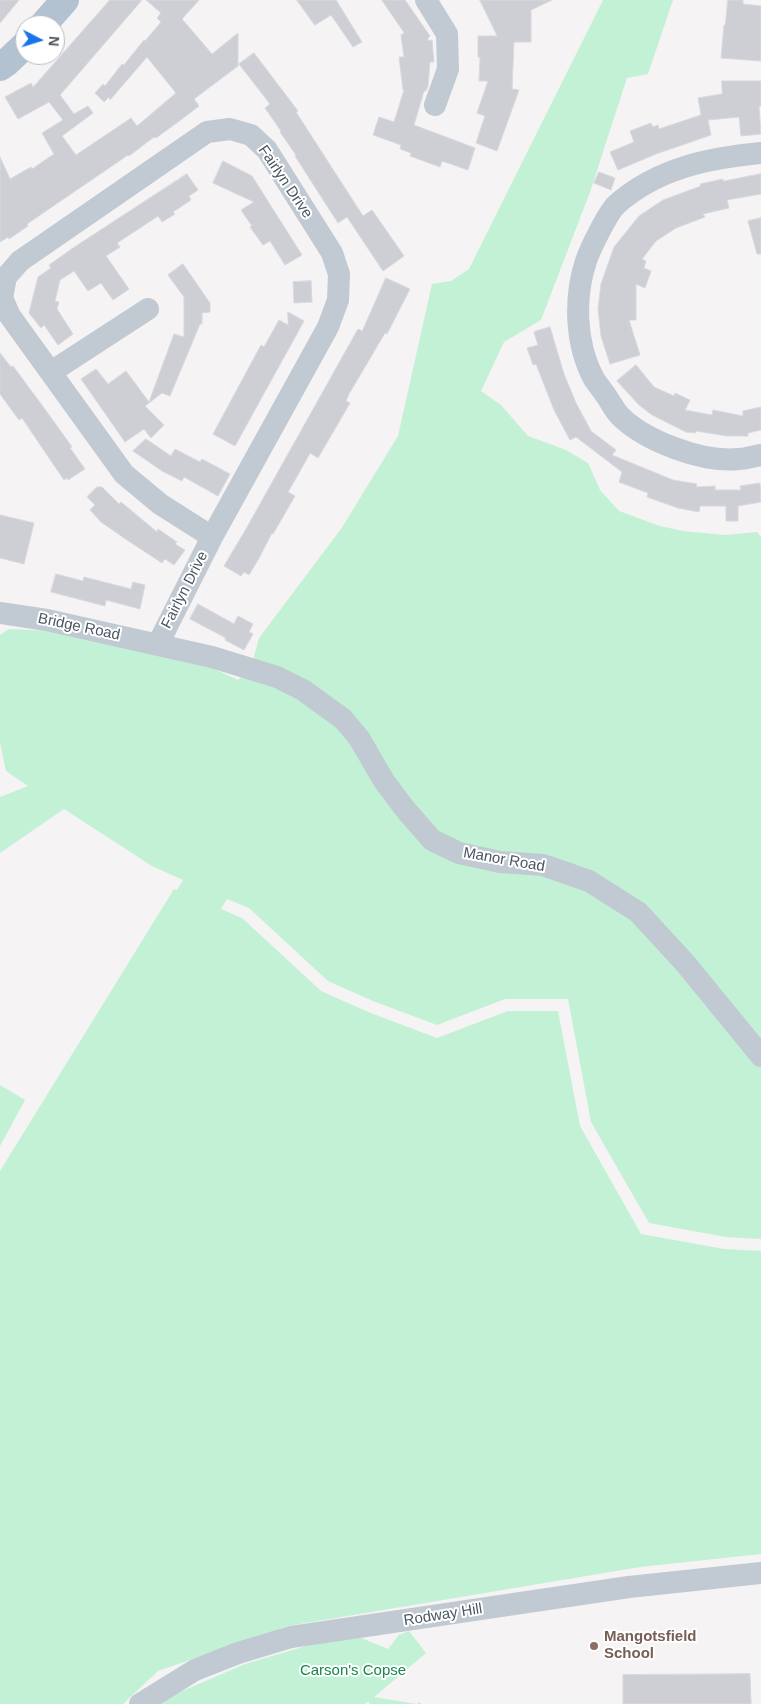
<!DOCTYPE html>
<style>
body{margin:0}
#map{position:relative;width:761px;height:1704px;overflow:hidden;background:#f5f3f3;font-family:Arial,sans-serif}
canvas{display:block}
.north{position:absolute;left:15px;top:15px;width:50px;height:50px;box-sizing:border-box;background:#fff;border:1px solid #b7bbc0;border-radius:50%;rotate:95deg;font-size:14px;font-weight:700;line-height:20px;text-align:center;color:#4a5661}
.north::after{content:'';display:block;margin:auto;width:18px;height:22px;background:#1a73e8;clip-path:polygon(50% 0,100% 100%,50% 72%,0 100%)}
</style>
<div id="map">
<canvas width="761" height="1704"></canvas>
<div class="north">N</div>
</div>
<script>
const context = document.querySelector('canvas').getContext('2d');
context.lineJoin = 'round';
function fill(path, color) { context.fillStyle = color; context.fill(path, 'evenodd'); }
function trace(path, color, width, dash) { context.strokeStyle = color; context.lineWidth = width; context.lineCap = dash ? 'butt' : 'round'; context.setLineDash(dash || []); context.stroke(path); }
function write(font, color, halo, rows, align = 'center') {
  context.font = font + ' Arial,sans-serif'; context.lineWidth = 4; context.setLineDash([]); context.textBaseline = 'middle'; context.strokeStyle = halo; context.fillStyle = color; for (const [text, x, y, turn = 0] of rows) {
    context.save(); context.translate(x, y); context.rotate((+turn || 0) * Math.PI / 180); context.textAlign = isNaN(turn) ? turn : align; if (halo) context.strokeText(text, 0, 0); context.fillText(text, 0, 0); context.restore();
  }
}
const green = new Path2D(`
 M603,0H673L648,74L627,78L590,192L541,320L504,342L481,391L501,405L528,436L566,450L588,463L600,490L619,511L660,526L683,531L724,535L757,532L761,537V1239L726,1237L649,1223L591,1122L568,999H505L437,1025L373,1001L328,981L249,908L227,899L221,909L242,918L321,991L368,1012L437,1038L508,1011H558L580,1126L641,1234L724,1249L761,1251V1554L640,1567L288,1626L158,1671L123,1704H0V1171L174,889L177,890L183,880L152,866L64,809L0,853V797L28,786L6,771L0,743V635L9,629L57,631L208,666L238,680L257,662L253,660L259,638L341,529L398,436L432,284L451,281L469,269Z
 M0,1085L25,1100L0,1146Z
 M409,1631L426,1653L374,1697L417,1704L419,1702L422,1704H369V1701L365,1704H152L245,1664L316,1643L359,1637L388,1649L399,1635Z`);
const building = new Path2D(`
 M0,0H19L0,23Z
 M110,0H142L60,95L74,114L88,106L93,113L62,136L76,155L131,118L137,126L176,93L147,57L110,100L109,97L104,102L95,93L103,84L105,86L122,64L124,65L144,40L145,41L161,22L157,18L161,13L146,0H199L182,19L212,54L238,33V66L194,99L199,106L182,119L156,138L154,137L129,156L128,155L27,224L28,226L9,239L8,237L0,242V157L10,179L31,167L32,169L54,154L42,133L63,120L49,102L18,119L5,97L31,83L33,87Z
 M297,0H336L362,42L353,47L331,15L315,25Z
 M382,0H405L430,36L428,38V41L432,40L434,62H430L428,86L426,91H424L414,125L475,148L468,170L442,161L440,167L410,156L411,153L400,149L401,145L373,135L379,117L394,122L404,90H403L399,57H404L401,35L404,33Z
 M480,0H552L531,10V42H514L512,89L519,90L497,151L476,143L485,116L477,113L488,81H479L480,57H478V36H497Z
 M728,0H743V4L761,6V61L721,58L724,25H725Z
 M254,53L298,111L296,112L363,216L372,210L404,256L383,271L347,217L338,223L295,156L296,155L280,132L281,131L265,108L270,104L239,64Z
 M722,81H761V106H759L761,134L741,136L739,117L708,120L711,135L656,154L618,170L610,152L634,142L630,131L651,123L653,127L658,125L659,129L701,115L698,98L722,94Z
 M223,161L252,176L302,255L285,265L270,241L263,245L250,227L252,226L241,210L254,202L213,183Z
 M599,172L615,178L611,190L594,183Z
 M187,174L198,190L189,196L191,200L173,212L175,214L162,222L158,216L140,228L117,243L120,247L106,256L129,289L113,300L101,283L88,291L74,271L60,280L55,301L59,302L57,309L73,334L58,345L44,325L41,328L29,313L38,277L51,268L49,265L73,248Z
 M761,174V194L727,200L729,208L703,214L705,217L676,228L656,241L642,259L646,261L644,268L651,271L645,288L636,284V320H629L640,355L610,364L601,336L598,309L601,284L614,247L639,216L663,200L701,186L700,184L723,179V181Z
 M761,218V254H757L748,221Z
 M183,264L210,303V312L202,313V324H200L170,396L162,393L145,406L164,425L151,438L144,429L125,442L81,379L96,369L108,384L126,371L149,402L174,334L184,337V297L168,275Z
 M386,278L410,289L387,334L385,333L349,394L346,401L350,403L318,458L310,453L299,473L288,492L295,496L273,534L272,533L258,560L249,575L244,572L241,576L224,566L246,529L358,329L362,331Z
 M311,281L312,302L294,303L293,282Z
 M288,312L304,321L235,446L213,434L261,345L264,347L279,320L288,325Z
 M550,327L564,374L576,403L591,431L616,450L612,455L673,480L697,484L696,487L715,486V490H741L740,486L760,483L761,502L738,506V521H726V506H700L699,512L678,508L647,497L648,493L619,482L622,472L576,437L570,440L554,410L536,364L533,365L527,348L538,345L534,332Z
 M0,353L11,367L13,366L47,412L72,447L70,448L85,469L68,480L67,478L64,480L22,418L19,420L0,394Z
 M636,365L654,387L674,396L675,393L690,400L685,410L712,415L713,410L743,416V411L761,407V430L748,433V436H727L696,431L695,433L686,432L652,415L639,405L617,381Z
 M146,439L171,456L175,449L200,462L202,459L230,474L218,496L184,477L182,481L162,471L133,451Z
 M97,487H102L119,504L121,502L157,532L158,529L177,542L175,544L185,550L174,565L165,559L162,563L127,540L101,522L90,510L95,505L87,497Z
 M0,515L34,523L24,564L0,558Z
 M56,574L83,581L84,577L131,589L133,582L145,585L140,609L106,600L105,606L51,592Z
 M198,604L234,624L238,616L253,624L249,632L253,634L244,650L225,640L226,638L190,619Z
 M750,1674L751,1704H623V1675Z`);
const minor = new Path2D(`
 M426,0L447,34L448,69L435,105
 M761,153C709,158 658,168 617,204C608,212 590,249 586,261C574,297 575,344 594,379C598,385 603,391 607,397C611,403 615,411 620,416C645,441 703,463 739,459C746,459 754,456 761,455
 M51,372L148,309
 M0,613L47,620L212,657L277,677L303,690L343,719L359,738L384,781L405,809L432,840L459,853L500,862L543,865L589,881L638,912L685,963L761,1056
 M158,644L212,537L328,327L338,300L339,274L332,253L267,150L251,135L230,129L207,132L20,261L6,277L2,298L10,316L124,474L160,504L212,537
 M140,1704L195,1670L238,1653L291,1637L629,1587L761,1573`);
const major = new Path2D(`
 M43,25L65,0
 M0,67L7,62L25,45`);
const markers = [
 [594,1646,5,"#8d6e63"]
];
const streetNames = [
 ["Fairlyn Drive",285,182,56],
 ["Fairlyn Drive",185,590,-63],
 ["Bridge Road",79,627,12],
 ["Manor Road",504,860,10],
 ["Rodway Hill",443,1615,-9]
];
const educationNames = [
 ["Mangotsfield",604,1637],
 ["School",604,1654]
];
const parkNames = [
 ["Carson's Copse",353,1671]
];
fill(green, '#c3f1d5');
fill(building, '#cdcfd5');
trace(building, '#d7d9de', 1);
trace(minor, '#c1cad2', 22);
trace(major, '#b3c2d1', 28);
for (const [x, y, r, color] of markers) { const dot = new Path2D(); dot.arc(x, y, r, 0, 2 * Math.PI); context.fillStyle = color; context.fill(dot); trace(dot, '#fff', 2); }
write('15px', '#4a5661', '#fff', streetNames);
write('bold 15px', '#785e54', '#fff', educationNames, 'left');
write('15px', '#17864f', '#fff', parkNames);
</script>
